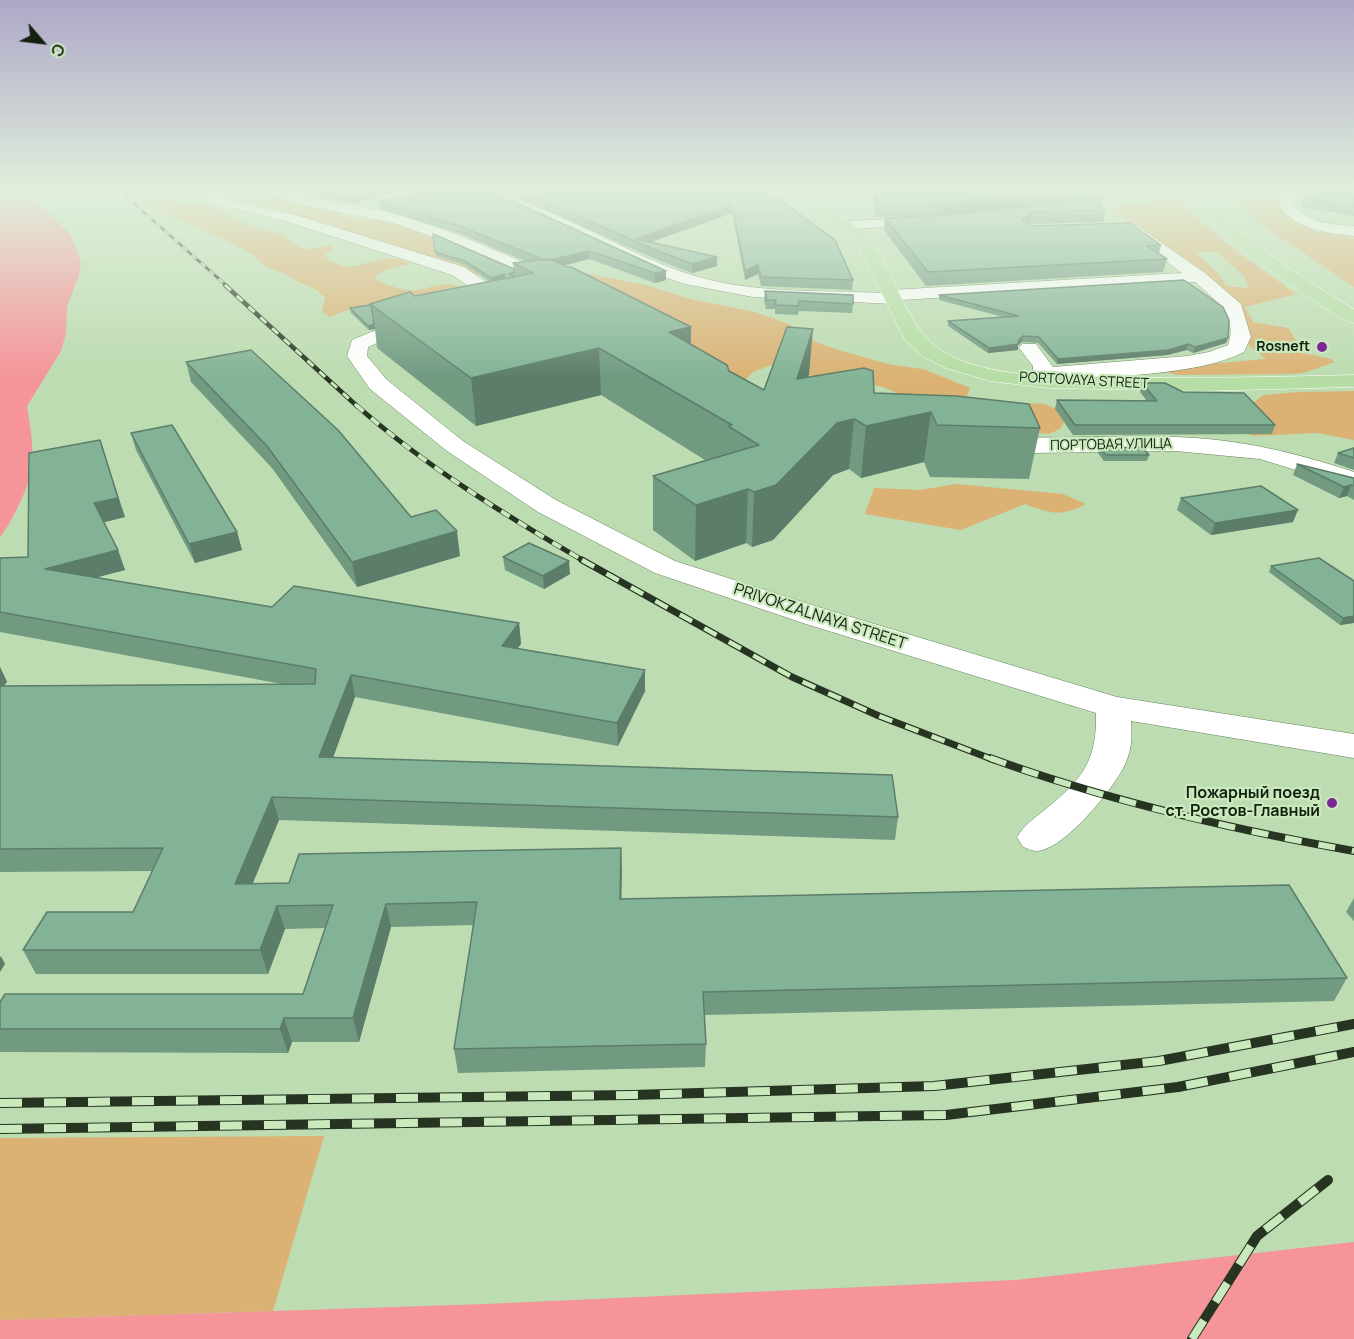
<!DOCTYPE html>
<meta charset="utf-8">
<style>
body{margin:0}
#map{position:relative;width:1354px;height:1339px;overflow:hidden;background:#bddcb1;font-family:Manrope,sans-serif}
canvas{display:block}
.north{position:absolute;left:12px;top:12px;width:60px;height:60px;-webkit-text-stroke:4px #caeabe;paint-order:stroke;rotate:118deg;font-size:16px;font-weight:700;line-height:24px;text-align:center;color:#142010}
.north::after{content:'';display:block;margin:auto;width:21px;height:27px;background:#142010;clip-path:polygon(50% 0,100% 100%,50% 72%,0 100%)}
</style>
<div id="map">
<canvas width="1354" height="1339"></canvas>
<div class="north">С</div>
</div>
<script>
const context = document.querySelector('canvas').getContext('2d');
context.lineJoin = 'round';
function fill(path, color) { context.fillStyle = color; context.fill(path, 'evenodd'); }
function trace(path, color, width, dash) { context.strokeStyle = color; context.lineWidth = width; context.lineCap = dash ? 'butt' : 'round'; context.setLineDash(dash || []); context.stroke(path); }
function write(font, color, halo, rows, align = 'center') {
  context.font = font + ' Manrope,sans-serif'; context.lineWidth = 4.5; context.setLineDash([]); context.textBaseline = 'middle'; context.strokeStyle = halo; context.fillStyle = color; for (const [text, x, y, turn = 0] of rows) {
    context.save(); context.translate(x, y); context.rotate((+turn || 0) * Math.PI / 180); context.textAlign = isNaN(turn) ? turn : align; if (halo) context.strokeText(text, 0, 0); context.fillText(text, 0, 0); context.restore();
  }
}
const green = new Path2D(`
 M135,191H162L177,202L214,206L247,225L285,235L293,244L301,248L312,249L330,245L334,248L324,255C350,280 370,255 397,259C401,260 406,262 410,264L385,270L374,278C387,285 400,291 415,290C430,289 443,281 458,286L456,294L344,311L330,317L322,312L325,297L315,289L298,282L286,274L266,267L252,254L221,238L154,209Z
 M224,191H262L348,214L338,215C350,220 371,221 384,218L474,247L506,270L476,275L275,212L273,208L226,199L230,194Z
 M1124,191H1177L1194,216L1239,253L1235,254L1242,255L1296,294L1245,307L1253,322L1288,328L1298,343L1294,351L1331,359L1335,362L1303,373L1287,374L1177,375L1166,372L1160,368L1266,359L1242,340L1237,308L1111,209L1119,207L1117,206L1157,202L1149,196ZM1195,252H1217L1244,276L1248,288L1226,286L1220,275Z
 M1229,191H1282L1292,217L1319,233L1348,234L1354,238V287L1259,223Z
 M584,273L646,285L690,299L755,312L789,324L818,343L839,350L888,364L923,369L970,388L965,401L1045,404L1060,411L1064,423L1060,429L1049,434L957,426L902,395L880,386L824,379L771,365L753,372L742,383L787,424Z
 M1354,391V440L1317,433L1253,436L1239,429L1237,413L1264,395L1299,392Z
 M956,484L1063,494L1086,504C1061,517 1051,514 1025,504L961,530L865,514L874,488L920,490Z
 M324,1136L273,1311L0,1320V1138Z`);
const water = new Path2D(`
 M0,191H27L70,234L81,262L79,275L67,307L66,334L61,351L27,406C30,426 34,447 32,468C29,487 12,522 0,537Z
 M1354,1242V1339H0V1320L485,1304L1016,1280Z`);
const minor = new Path2D(`
 M199,191H215L224,198L302,217L464,267L503,293L506,303C500,311 485,315 476,313L473,309L488,299L452,275L292,223L214,204Z
 M475,191C497,191 515,199 536,207C589,227 638,258 692,275C752,294 821,290 883,293L891,290L1182,273L1128,233L1120,234L1112,229L1115,226L1136,225L1205,273L1241,304L1251,337L1244,352C1197,376 1108,376 1055,380L1052,386L1044,387L1036,386L1033,381V366L1019,348L1022,344H1036L1053,367L1187,356L1209,352L1228,345C1239,316 1214,299 1195,282L901,300L893,304L753,297L685,284L653,273L557,225Z
 M1280,191H1294L1293,205C1309,223 1332,225 1354,226V236C1326,233 1297,230 1279,206Z
 M293,195C329,202 367,206 402,216C453,231 500,252 548,273L551,277L548,281H536L471,250L393,223L288,202L286,199L288,196Z
 M931,218L936,219L938,222L936,225L843,229L836,225L843,221Z
 M418,321L425,323L428,327L425,331L384,340L368,347L367,356L386,379L463,441L556,500L675,561L828,610L1117,697L1354,734V758L1131,721C1132,735 1132,749 1126,762C1117,785 1063,852 1036,851C1032,851 1027,848 1023,847L1017,837C1025,824 1036,817 1047,808C1083,779 1097,760 1096,713L806,624L655,573L538,512L447,451L370,389L347,356L352,340L371,332Z
 M992,435C1053,441 1114,434 1175,437C1239,439 1293,452 1354,472V488L1260,459L1175,451L1030,453L984,447L980,442L984,437Z`);
const primary = new Path2D(`
 M784,191C804,191 812,199 829,209C843,218 862,228 872,242C899,280 906,334 951,356C998,379 1057,375 1108,377C1190,379 1272,377 1354,375V387L1200,391L1049,388L990,381L946,368L924,357L905,340L858,245L838,228Z
 M1187,191H1201C1245,239 1298,277 1354,309V323C1341,319 1329,310 1317,303C1270,272 1221,237 1187,191Z`);
const railFar5 = new Path2D(`
 M120,191L227,286`);
const railFar4 = new Path2D(`
 M225,285L358,407`);
const railFar3 = new Path2D(`
 M356,405C425,466 505,515 584,561`);
const railFar2 = new Path2D(`
 M582,560L792,677L879,716L994,760`);
const railFar1 = new Path2D(`
 M990,758C1108,801 1230,829 1354,851`);
const rail = new Path2D(`
 M0,1103L632,1095L934,1086L1159,1061L1354,1024
 M0,1129L946,1115L1178,1087L1354,1052
 M1192,1339L1257,1236L1328,1180`);
const wall = new Path2D(`
 M295,191H405L360,201L357,204L317,197Z
 M432,191L666,271V280L655,283L589,259L563,266L691,327V344L729,371L764,390L809,374L808,378L874,393L1040,428L1029,479L930,477L924,462L861,478L849,469L833,475L773,540L752,547L746,543L695,561L653,530V476L705,460L601,395L476,426L377,348L375,329L369,330L351,313L350,308L490,282L465,265L436,256L433,234L514,269L513,263L527,262L461,234L380,209L379,201Z
 M496,191H762L853,280L852,290L761,286L758,274L745,280L732,213L651,242L717,266L692,273L653,258L521,199Z
 M873,191H1122L1121,197H1103L1101,207L1106,210L1103,222L1029,224L1032,226L1161,245L1159,253L1167,259L1163,272L926,286L884,230L885,218L945,215L1064,203L943,215L876,217Z
 M1297,191H1354V216L1300,207L1303,198L1306,197L1296,196Z
 M765,291L853,304L852,313L799,311L798,315L775,314V309H766L764,300Z
 M939,295L1228,338L1226,343L1193,353L1187,350L1167,355L1057,364L1038,343L1022,342L1018,345V350L988,353L948,326V321L1003,317L939,300Z
 M186,362L411,517L460,556L357,587L272,468L191,382Z
 M1142,383L1183,392L1275,425L1272,434L1073,435L1055,409L1057,400L1147,401L1140,392Z
 M131,433L237,532L242,550L195,563L136,450Z
 M1099,448L1149,455L1147,461H1104L1098,453Z
 M1354,448V470L1334,463L1338,453Z
 M29,453L125,517L104,522L118,550L125,570L96,577L272,607L519,623L521,644L517,648L645,670V691L618,746L355,697L333,757L898,817L895,840L279,820L252,884L289,883L621,848V899L1347,978L1334,1001L704,1015L706,1044L705,1067L458,1073L454,1049L474,925L391,927L359,1042H292L288,1053L0,1052V1029L303,994L325,928L285,929L268,974H36L23,950L133,912L152,871L0,872V667L7,682L4,686L282,684L0,632V558L28,557Z
 M1297,464L1354,478V500L1347,496L1339,498L1293,475Z
 M1181,498L1293,522L1211,535L1177,510Z
 M503,557L570,574L544,589L505,570Z
 M1271,566L1354,581V623L1340,625L1269,572Z
 M1354,898V921L1346,912Z`);
const shadedWall = new Path2D(`
 M366,191H405L360,201L357,204L356,197L358,193Z
 M1064,191L1062,203L943,215L944,203Z
 M732,205V213L643,245L636,239Z
 M1032,212L1030,224L1020,232L1022,220Z
 M589,251V259L546,270L545,261Z
 M717,257V266L692,273V264Z
 M758,265V274L745,280V271Z
 M666,271V280L655,283V273Z
 M505,274L506,279L491,282V278Z
 M374,324L375,329L369,330L368,326Z
 M691,327L690,372L669,332Z
 M813,329L809,374L794,428L797,379Z
 M1023,336L1022,342L1018,345V350L988,353L989,348L1018,341Z
 M1228,338L1226,343L1193,353L1195,347Z
 M1188,344L1187,350L1167,355L1057,364L1058,359Z
 M599,348L601,395L476,426L471,378Z
 M931,412L924,462L861,478L866,426Z
 M854,419L849,469L833,475L773,540L752,547L754,492L837,423Z
 M100,440L125,517L101,523L94,503Z
 M1351,485L1347,496L1339,498L1344,487Z
 M748,489L746,543L695,561L696,505Z
 M1298,510L1293,522L1211,535L1215,523Z
 M457,531L460,556L357,587L352,562Z
 M237,532L242,550L195,563L189,544Z
 M118,550L125,570L53,589L45,569Z
 M569,561L570,574L544,589L543,576Z
 M1354,616V623L1340,625L1343,618Z
 M519,623L521,644L504,667L502,646Z
 M0,667L7,682L0,690Z
 M645,670V691L618,746L617,723Z
 M351,675L355,697L325,780L319,757Z
 M272,797L279,820L243,907L235,884Z
 M621,848L622,871L621,922L620,899Z
 M386,904L391,927L359,1042L353,1018Z
 M277,906L285,929L268,974L260,950Z
 M1,956L5,964L0,972V958Z
 M284,1018L292,1042L288,1053L280,1029Z`);
const building = new Path2D(`
 M327,191H366L358,193L356,197Z
 M432,191H491L666,271L655,273L589,251L550,260H544L460,226L379,201Z
 M521,191H762L783,202L835,240L853,280L761,277L758,265L745,271L732,205L636,239L717,257L692,264L653,249Z
 M876,191H1063L944,203L877,206Z
 M1064,191H1097L1103,196H1080L1106,210L1032,212L1022,220L1032,226L1130,223L1161,245L1147,246L1167,259L928,272L885,218L945,215L1070,203L1073,196L1070,192Z
 M1317,191H1354V207L1303,198Z
 M433,234L514,269V272L509,274L515,277L503,279L505,274L491,278L465,261L435,252Z
 M550,259L567,267H571L691,327L669,332L727,365L729,371L764,390L787,327L813,329L797,379L864,368L873,371L874,393L956,396L1029,404L1040,428L937,425L931,412L866,426L854,419L837,423L776,485L754,492L748,489L696,505L653,476L759,445L728,426L732,425L599,348L471,378L370,304L410,292L415,296L533,273L513,263Z
 M1184,280L1223,307L1229,320L1228,338L1195,347L1188,344L1169,350L1058,359L1039,337L1023,336L1018,341L1019,344L989,348L948,321L1019,316L939,295Z
 M765,291L853,295V304L799,301L798,306L775,305L776,300H767Z
 M371,305L374,324L368,326L350,308Z
 M251,350L338,430L411,517L436,510L457,531L352,562L267,446L186,362Z
 M1142,383H1165L1183,392L1244,393L1275,425H1075L1057,400L1157,401Z
 M172,425L237,532L189,544L131,433Z
 M100,440L118,498L94,503L118,550L45,569L272,607L294,586L519,623L502,646L645,670L617,723L351,675L319,757L892,775L898,817L272,797L235,884L289,883L299,854L621,848L620,899L1289,885L1347,978L703,992L706,1044L454,1049L477,902L386,904L353,1018H284L280,1029H0V1002L5,994H303L333,905L277,906L260,950H23L47,912H133L163,848L0,849V686L315,684L316,669L0,612V558L28,557L29,453Z
 M1142,447L1149,455H1106L1099,448Z
 M1354,448V458L1338,453Z
 M1297,464L1354,478V486L1351,485L1344,487Z
 M1261,486L1298,510L1215,523L1181,498Z
 M529,543L569,561L543,576L503,557Z
 M1319,558L1354,581V616L1343,618L1271,566Z`);
const markers = [
 [1322,347,6,"#7d2796"],
 [1332,803,6,"#7d2796"]
];
const farPoinames = [
 ["Rosneft",1310,347]
];
const farStreetnames = [
 ["PORTOVAYA STREET",1084,381,3],
 ["ПОРТОВАЯ УЛИЦА",1111,445,-1]
];
const streetNames = [
 ["PRIVOKZALNAYA STREET",820,617,18]
];
const poiNames = [
 ["Пожарный поезд",1320,794],
 ["ст. Ростов-Главный",1320,812]
];
fill(green, '#dbb274');
fill(water, '#f59499');
trace(minor, '#66835b', 1);
trace(primary, '#fff', 1);
fill(minor, '#fff');
fill(primary, '#b5dda4');
trace(railFar5, '#263421', 3);
trace(railFar4, '#263421', 4.5);
trace(railFar3, '#263421', 5);
trace(railFar2, '#263421', 7);
trace(railFar1, '#263421', 8);
trace(rail, '#263421', 10);
trace(railFar5, '#caeabe', 2, [6]);
trace(railFar4, '#caeabe', 3, [8]);
trace(railFar3, '#caeabe', 4, [10]);
trace(railFar2, '#caeabe', 4.5, [14]);
trace(railFar1, '#caeabe', 6, [17]);
trace(rail, '#caeabe', 8, [22]);
fill(wall, '#719a81');
fill(shadedWall, '#5c7d69');
fill(building, '#83b396');
trace(building, '#5c7d69', 1.5);
const sky = context.createLinearGradient(0, 0, 0, 379);
sky.addColorStop(0, '#ada7c8');
sky.addColorStop(0.5, '#e1efdc');
sky.addColorStop(1, '#e1efdc00');
context.fillStyle = sky;
context.fillRect(0, 0, 1354, 379);
for (const [x, y, r, color] of markers) { const dot = new Path2D(); dot.arc(x, y, r, 0, 2 * Math.PI); context.fillStyle = color; context.fill(dot); trace(dot, '#caeabe', 2); }
write('bold 14px', '#142010', '#caeabe', farPoinames, 'right');
write('14px', '#142010', '#caeabe', farStreetnames);
write('16px', '#142010', '#caeabe', streetNames);
write('bold 16px', '#142010', '#caeabe', poiNames, 'right');
</script>
